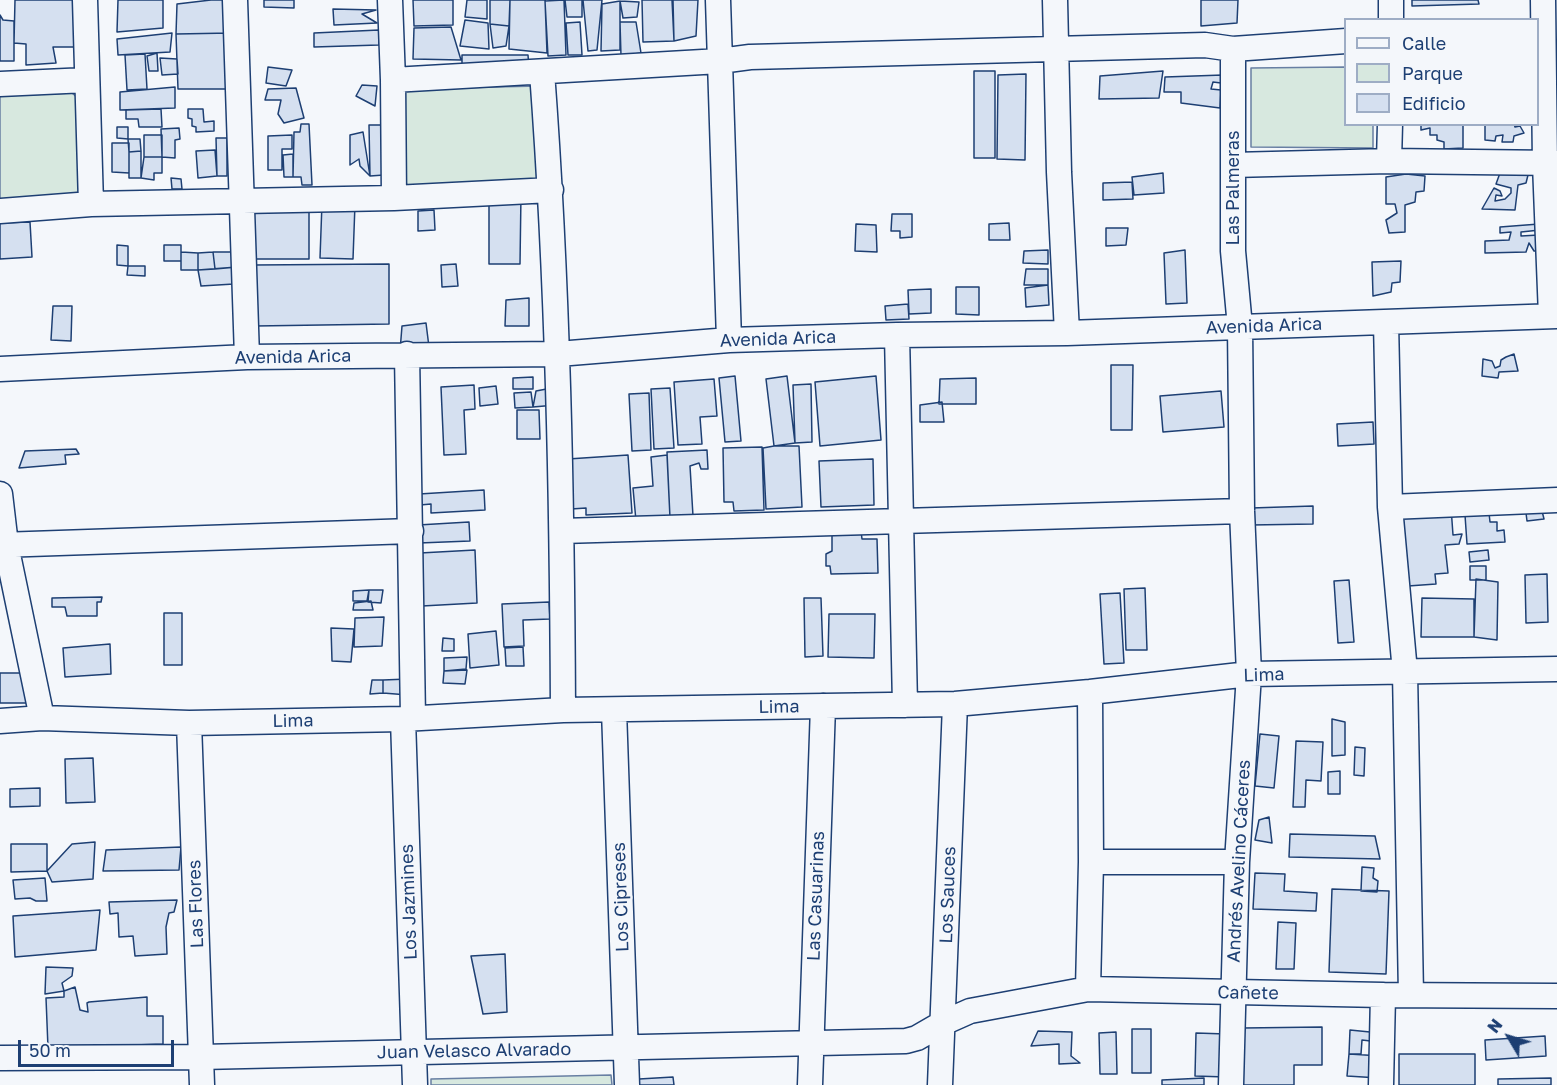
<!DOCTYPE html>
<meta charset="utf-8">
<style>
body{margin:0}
#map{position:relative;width:1557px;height:1085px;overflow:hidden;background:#f4f7fb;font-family:"Golos Text",sans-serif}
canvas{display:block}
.legend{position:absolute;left:1344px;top:18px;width:195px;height:108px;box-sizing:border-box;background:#f4f7fb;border:2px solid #9eadc5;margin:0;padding:8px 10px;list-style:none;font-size:18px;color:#1d3f73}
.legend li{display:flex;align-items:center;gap:12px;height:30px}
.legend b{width:30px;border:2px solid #9eadc5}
.north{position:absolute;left:1479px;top:1007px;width:60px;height:60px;-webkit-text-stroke:4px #f4f7fb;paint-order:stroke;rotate:308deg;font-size:16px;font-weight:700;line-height:24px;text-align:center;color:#1d3f73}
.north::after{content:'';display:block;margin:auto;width:21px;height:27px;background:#1d3f73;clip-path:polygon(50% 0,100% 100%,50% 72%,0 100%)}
.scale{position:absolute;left:18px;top:1040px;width:156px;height:27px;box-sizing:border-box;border:3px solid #1d3f73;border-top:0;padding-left:8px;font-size:18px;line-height:21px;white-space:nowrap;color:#1d3f73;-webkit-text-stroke:4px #f4f7fb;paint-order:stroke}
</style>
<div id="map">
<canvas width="1557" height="1085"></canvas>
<ul class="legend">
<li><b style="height:8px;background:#f4f7fb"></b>Calle</li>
<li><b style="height:16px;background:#d7e8df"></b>Parque</li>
<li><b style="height:16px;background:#d5e0f0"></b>Edificio</li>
</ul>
<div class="north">N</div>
<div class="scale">50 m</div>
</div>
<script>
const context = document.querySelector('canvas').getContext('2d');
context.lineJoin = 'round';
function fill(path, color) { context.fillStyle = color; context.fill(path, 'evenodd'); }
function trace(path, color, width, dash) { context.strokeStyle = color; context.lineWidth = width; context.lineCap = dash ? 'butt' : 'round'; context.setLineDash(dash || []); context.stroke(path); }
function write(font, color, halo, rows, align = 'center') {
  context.font = font + ' "Golos Text",sans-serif'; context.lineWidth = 4.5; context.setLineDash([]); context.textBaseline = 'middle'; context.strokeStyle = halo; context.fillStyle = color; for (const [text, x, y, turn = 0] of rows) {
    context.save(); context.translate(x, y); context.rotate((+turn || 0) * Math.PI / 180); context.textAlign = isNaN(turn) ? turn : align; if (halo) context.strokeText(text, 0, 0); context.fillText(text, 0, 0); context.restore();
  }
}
const green = new Path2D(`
 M1345,67L1346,124L1373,125V148L1251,147V68Z
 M539,86L540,183L404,188V89Z
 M72,93L79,99L82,191L78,196L0,201V96Z
 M611,1075L612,1085H431V1079Z`);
const building = new Path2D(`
 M15,0H76L77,47H53L56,63L26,65V44L14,43Z
 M118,0H163V28L117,32Z
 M211,0H230L231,33L176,34L177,4Z
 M264,0H294V8L264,7Z
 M413,0H453V25L414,26Z
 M467,0H487V19L465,17Z
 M490,0H510L509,26L490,24Z
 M510,0H545L547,53L509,49Z
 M564,0L566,55L548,56L545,1Z
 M565,0H582V17H567Z
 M583,0H602L597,50L588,51Z
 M642,0H672L674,41L643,42Z
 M673,0H698L696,36L674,41Z
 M1201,0H1238L1237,23L1201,26Z
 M1412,0H1478L1479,4L1412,6Z
 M620,1V50L601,51L602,4Z
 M620,1L639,2L637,17L623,18Z
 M333,9L376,10L362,14L377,23L334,25Z
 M0,15L3,20L14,21V61H0Z
 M465,20L488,23L489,49L460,46Z
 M580,22L582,55H568L566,23Z
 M620,22H636L641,53L621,56Z
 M490,24L509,26L506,46L493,48Z
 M451,27L461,60L413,59L414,28Z
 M379,30V45L314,47V33Z
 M172,33L170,52L118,55L117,39Z
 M231,33L228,89H178L176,34Z
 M157,53L158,71H149L147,56Z
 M145,54L147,89L127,90L125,55Z
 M462,55H528L529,68L462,65Z
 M160,58L177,59L178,74L162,75Z
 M268,67L292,70L286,86L266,83Z
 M974,71H995V158H974Z
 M1163,71L1159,98L1099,99L1100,76Z
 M1026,74L1025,160L997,159L998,75Z
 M1223,75L1221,83L1213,82L1211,89L1221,90L1220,108L1181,103V92H1164L1165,77Z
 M362,85L377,86L375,106L356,96Z
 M175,87V108L120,110V92Z
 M296,88L304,118L284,123L278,114L281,100H265L268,89Z
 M161,109L162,127H139L138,119H126V110Z
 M188,109H203L204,122L214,121V131L196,132V127L192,126V119L188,118Z
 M301,124H309L312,185H302L301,177H293L294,132H300Z
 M1421,124H1463V148L1444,149V142L1437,140V135H1430V128L1421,130Z
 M1485,124H1514L1515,127L1520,126L1524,133L1514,136L1513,142H1502L1503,135L1496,136L1495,141L1485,140Z
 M369,125H383L384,175L370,176Z
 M117,127H128V139L117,138Z
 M179,128L180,139L175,140V158L162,157L161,129Z
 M363,132L370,176L360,166L359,159L350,165V135Z
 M144,135H162V157H144Z
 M292,135V149H282V170H268V136Z
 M216,138H227V176H217Z
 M128,139H140L141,151L129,152Z
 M112,143H129V173L112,172Z
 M215,150L217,176L198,178L196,151Z
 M141,151V178H129V152Z
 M293,154V177H284L283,155Z
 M144,157H162V173H154V180L141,178Z
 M1529,171L1526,183L1518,185L1515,210L1482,209L1494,188L1500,191L1502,196L1496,195L1495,201L1505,199L1511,193V188L1496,184L1500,173Z
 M1163,173L1164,193L1134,195L1132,177Z
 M1406,174L1425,176L1424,191L1416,192L1415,202L1405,205V232L1389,233L1386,220L1397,213L1395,204H1386V177Z
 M171,178L181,179L182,189H172Z
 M1132,182L1133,199L1103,200V183Z
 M489,194H521L520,264H489Z
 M322,203L355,204L353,259L320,258Z
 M248,206H309V259H248Z
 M434,210L435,230L418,231V211Z
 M892,214H912V237L900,238V231H891Z
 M30,222L32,257L0,259V223Z
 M1009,223L1010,240H989V224Z
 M856,224L876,225L877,252L855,251Z
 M1539,224L1540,230L1521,232V236L1539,235L1540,251H1534L1529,243L1526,252L1485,253V241L1509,240L1511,232L1500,233V227Z
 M1106,228H1128L1126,245L1106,246Z
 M117,245L128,246V266L117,265Z
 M164,245H181V261H164Z
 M1048,250V264L1023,263L1024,251Z
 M1185,250L1187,303L1166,304L1164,253Z
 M181,252L198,253V270H181Z
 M213,252H237V267L215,269Z
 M213,252L215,269L198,270V253Z
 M1401,261L1400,282L1392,283L1391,292L1373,296L1372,262Z
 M389,264V324L255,326L254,265Z
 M456,264L458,286L442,287L441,265Z
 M128,266H145V276L127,275Z
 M237,267L234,284L201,286L198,270Z
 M1026,269H1048V285H1024Z
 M1048,285L1049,305L1026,307L1025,288Z
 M956,287H979V315L956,314Z
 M931,289V313L909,314L908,290Z
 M529,298V326H505L506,300Z
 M908,304L909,319L886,320L885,306Z
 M53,306H72L71,341L51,340Z
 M426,323L429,347L400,351L402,326Z
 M1514,354L1518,371L1499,372L1498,378L1482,376L1483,359L1492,361L1495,368L1500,366L1501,360L1506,357Z
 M1111,365H1133L1132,430H1111Z
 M735,376L741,441L725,442L719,378Z
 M787,376L795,443L774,446L766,379Z
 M876,376L881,440L820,446L815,382Z
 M533,377V389H513V378Z
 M976,378V404H939L940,379Z
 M714,379L717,416L700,417L702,444L678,445L674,382Z
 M811,384L812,442L795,443L793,385Z
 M474,385L475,409L464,410L466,454L444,455L441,387Z
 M496,386L498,404L480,406L479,388Z
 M557,387L556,405L533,407L536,391Z
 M670,388L674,448L654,449L651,389Z
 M1221,391L1224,427L1163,432L1160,396Z
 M531,392L533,407L515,408L514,393Z
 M649,393L651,450L632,451L629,394Z
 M942,402L944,422H920V405Z
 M517,410H539L540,439H517Z
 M1373,422L1374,444L1338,446L1337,424Z
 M774,446H799L802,507L766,509L763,448Z
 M762,447L764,510L734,511L733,502H724L723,448Z
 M76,449L79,454L65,455L66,464L19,468L25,451Z
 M707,450L708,469H701L699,463L690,466L693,516L670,518L667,452Z
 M628,455L632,513L586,515V508L571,509L568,459Z
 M667,455L670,518L636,521L633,488L653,486L651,457Z
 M873,459L874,505L821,507L819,461Z
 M484,490L485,510L431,513V504L420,505L419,494Z
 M1313,506V524L1251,525V508Z
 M1451,507L1453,535L1462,534L1459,544L1445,545L1448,573L1435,574L1436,584L1408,586L1402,512Z
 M1542,511L1544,519L1527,521L1526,513Z
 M1489,513L1490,522H1497V531L1504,530L1505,542L1467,544L1465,515Z
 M469,522L470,541L419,543L418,525Z
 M861,531L862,539H877L878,573L831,574L830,566H826V554L832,551V532Z
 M475,550L477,603L422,606L420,553Z
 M1488,550L1489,560L1470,562L1469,552Z
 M1470,566H1486V580H1470Z
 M1547,574L1548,622L1526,623L1525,575Z
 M1476,579L1498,582L1497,640L1474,637Z
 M1349,580L1354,642L1338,643L1334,581Z
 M1145,588L1147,650H1126L1124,589Z
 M369,590L367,601H353V591Z
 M369,590H383L381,603L368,602Z
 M1120,593L1124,663L1104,664L1100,594Z
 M102,597L101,602H97V616H67L65,607H52V598Z
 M804,598H821L823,656L805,657Z
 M1422,598L1474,599V637H1421Z
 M371,601L373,610H353L354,603Z
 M549,602L550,619L523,620L524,646L504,647L502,604Z
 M164,613H182V665H164Z
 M829,614H875L874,658L828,657Z
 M384,617L382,646L354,647L355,618Z
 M331,628L354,629L351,662L332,661Z
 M496,631L499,665L470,668L468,634Z
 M443,638L454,639V651H442Z
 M110,644L111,674L65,677L63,648Z
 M523,647L524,666H506L505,648Z
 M467,657L466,669L444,671V658Z
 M467,670L465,684L443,683L444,671Z
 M0,673H27L26,703H0Z
 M408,679V695L383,693V680Z
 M372,680H383V693L370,694Z
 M1332,719L1345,722V755L1332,756Z
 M1260,734L1279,736L1274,788L1255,786Z
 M1296,741L1323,742L1321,781L1306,780L1305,807H1293Z
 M1355,747L1365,748L1364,776L1354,775Z
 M93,758L95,802L66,803L65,759Z
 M1340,771V794H1328V772Z
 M40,788V806L10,807V789Z
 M1269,817L1272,843L1255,840L1259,820Z
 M1290,834L1375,836L1380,859L1289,857Z
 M95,842L93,879L52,882L47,871L72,844Z
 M11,844H47V871L11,872Z
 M181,847L179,870L103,871L106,850Z
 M1362,867L1374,868L1373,878L1378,881L1377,892L1361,891Z
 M1255,873L1285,874L1284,891L1317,893L1316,911L1253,909Z
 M45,878L47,901H36L30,898L15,899L13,880Z
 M1332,889L1389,891L1386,974L1329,972Z
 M177,900L174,912L169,913L166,927L167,954L135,956L133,936L119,937L118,913L110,914L109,902Z
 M100,910L96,950L15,957L13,916Z
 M1278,922L1296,923L1294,969H1276Z
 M505,954L507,1012L483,1014L471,956Z
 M46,967L73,968L72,976L62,983L64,991L45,994Z
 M75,987L80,1010L88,1012L87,1003L89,1002L147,997V1016H163V1044L48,1048L46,998L64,997V991Z
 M1322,1027V1065H1294V1085H1243V1028Z
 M1132,1029H1151V1073H1132Z
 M1350,1030L1380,1033L1379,1042L1362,1040L1361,1054H1349Z
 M1038,1031L1072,1032L1071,1056L1080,1063L1059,1064V1044L1031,1046Z
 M1116,1032L1117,1074H1100L1099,1033Z
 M1196,1033L1226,1034V1077L1195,1076Z
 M1545,1036L1546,1056L1486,1060L1485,1040Z
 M1349,1054L1381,1056L1379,1078L1347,1076Z
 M1399,1054H1475V1085H1399Z
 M673,1077L674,1085H639V1079Z
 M1204,1078V1085H1162V1080Z
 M1551,1078V1085H1498V1079Z`);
const minor = new Path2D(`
 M85,0L91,204
 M235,0L247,357
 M390,0L393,80L394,198
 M718,0L729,340
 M1055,0L1059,172L1067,333
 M1543,0L1545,164L1551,316
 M1391,20V0
 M542,72C558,285 562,497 563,710
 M393,80L720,61L750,57L1205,45L1233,49L1346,41
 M0,84L87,80
 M1389,161L1390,124
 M1233,165L1389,161L1557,163
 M0,211L91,204L394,198L551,190
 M1386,322L1390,507L1405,672L1411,995
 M897,335L905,705
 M407,354L413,718
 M0,369L247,357L558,354L729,340L897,335L1067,333L1557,316
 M0,494L6,545L42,718
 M1390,507L1557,500
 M562,531L1242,511
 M0,545L411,531
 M614,710L627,1085
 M403,719L415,1085
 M0,721L42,718L189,723L403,719L563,710L955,704L1090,692L1249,674L1557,669
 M189,723L202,1085
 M1091,862H1237
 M1088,989L1091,862L1090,692
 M0,1058L201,1057L906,1041L917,1038L943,1023L970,1011L1088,989L1383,995L1557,996
 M810,1085L823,706
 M940,1085L955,704
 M1231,1085L1237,862L1249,674L1242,511L1240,327L1233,251V49
 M1381,1085L1383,995`);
const streetNames = [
 ["Las Palmeras",1233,188,-90],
 ["Avenida Arica",1264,326,-2],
 ["Avenida Arica",778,339,-2],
 ["Avenida Arica",293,357,-1],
 ["Lima",1264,675,-2],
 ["Lima",779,707,-1],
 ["Lima",293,721,-1],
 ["Andrés Avelino Cáceres",1239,861,-87],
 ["Los Sauces",948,895,-88],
 ["Las Casuarinas",816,896,-88],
 ["Los Cipreses",621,897,-92],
 ["Los Jazmines",409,902,-92],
 ["Las Flores",196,904,-92],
 ["Cañete",1248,993,1],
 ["Juan Velasco Alvarado",474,1051,-1]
];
fill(green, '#d7e8df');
trace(green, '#687fa3', 1.5);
fill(building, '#d5e0f0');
trace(building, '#1d3f73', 1.5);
trace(minor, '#1d3f73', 27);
trace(minor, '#f4f7fb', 24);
write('18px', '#1d3f73', '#f4f7fb', streetNames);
</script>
